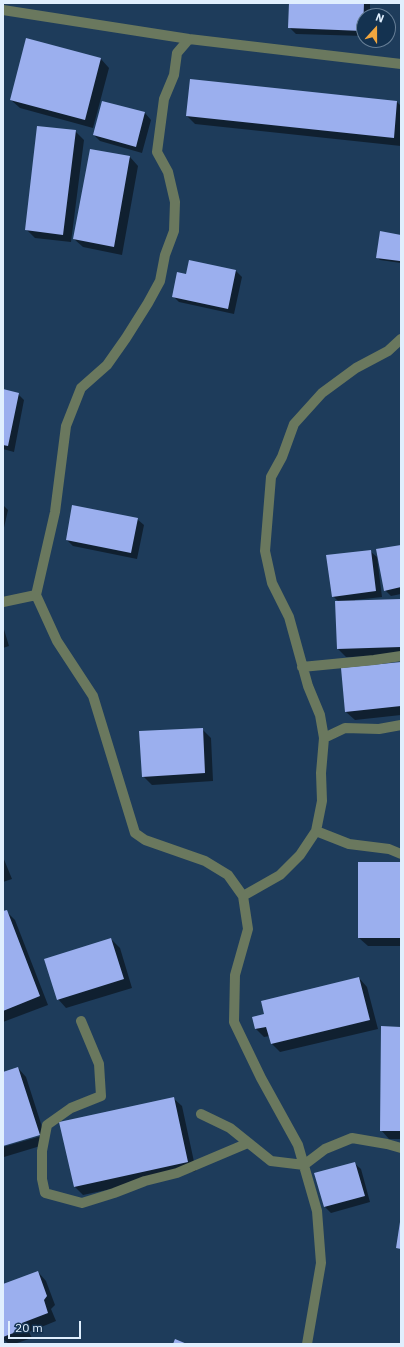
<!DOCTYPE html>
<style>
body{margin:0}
#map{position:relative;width:404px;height:1347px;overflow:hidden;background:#1e3c5b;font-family:"IBM Plex Sans",sans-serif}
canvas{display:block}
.frame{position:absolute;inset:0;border:4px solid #e0effe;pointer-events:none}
.north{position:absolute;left:356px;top:8px;width:40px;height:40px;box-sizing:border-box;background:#143250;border:1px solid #667e96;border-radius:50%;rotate:21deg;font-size:11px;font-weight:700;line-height:16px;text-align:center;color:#e0effe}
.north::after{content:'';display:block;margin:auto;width:14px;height:18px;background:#f1a63f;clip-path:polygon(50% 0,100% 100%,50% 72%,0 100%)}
.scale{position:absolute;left:8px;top:1321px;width:73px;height:18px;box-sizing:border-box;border:2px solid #e0effe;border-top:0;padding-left:5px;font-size:12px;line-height:14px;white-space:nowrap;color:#e0effe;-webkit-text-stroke:3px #143250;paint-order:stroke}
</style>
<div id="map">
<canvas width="404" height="1347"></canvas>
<div class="frame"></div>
<div class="north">N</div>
<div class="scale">20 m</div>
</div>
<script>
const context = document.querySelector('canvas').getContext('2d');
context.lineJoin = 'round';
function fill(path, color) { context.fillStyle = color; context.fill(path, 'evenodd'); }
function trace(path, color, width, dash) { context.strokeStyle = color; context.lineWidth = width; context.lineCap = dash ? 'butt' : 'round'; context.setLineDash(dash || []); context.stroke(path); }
const shadow = new Path2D(`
 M290,3H370V16H364V36L296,34L289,27Z
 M27,40L101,59L109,68L93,128L20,108L11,100Z
 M191,80L397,102L401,106V146L195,124L187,116Z
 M103,102L145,113L151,120L142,153L100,141L94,135Z
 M75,131L84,140L71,242L35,238L26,229Z
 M130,157L138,166L122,255L83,247L74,239Z
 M380,233L401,236V263L380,260L377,257Z
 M236,271L242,277L234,314L179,302L173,296L187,275Z
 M3,390L18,394L24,400L14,452L3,449Z
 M3,505L8,510L3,532Z
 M137,519L144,525L137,559L73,546L67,540Z
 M401,546V594L391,596L385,590Z
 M370,551L377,557L382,597L355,600V602L401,600V656L346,657L338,649L339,602L333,596Z
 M3,626L9,646L3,648Z
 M401,663V715L355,720L346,712Z
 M202,729L211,738L213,781L152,785L143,776Z
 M3,857L12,879L3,882Z
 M401,863V946H368L359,938Z
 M6,911L15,920L48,1005L3,1022V912Z
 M111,939L120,948L132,988L66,1008L58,999Z
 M359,978L367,987L378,1029L280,1052L272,1044L270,1036L264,1037L256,1029L253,1018L265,1015Z
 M401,1028V1139H389L381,1130Z
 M18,1068L26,1077L44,1133L3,1145V1073Z
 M173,1098L182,1106L196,1171L83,1195L75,1187L60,1123Z
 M45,1135L47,1144L4,1157L3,1156V1147Z
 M354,1163L361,1169L370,1202L331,1213L325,1207L315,1174Z
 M38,1272L46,1281L55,1305L51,1309L56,1321L29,1332L32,1338L14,1344H9L3,1339V1286Z`);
const building = new Path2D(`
 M289,3H364L363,31L288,28Z
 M26,38L101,58L85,120L10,100Z
 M190,79L397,101L394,138L186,116Z
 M102,101L145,112L136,147L93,135Z
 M37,126L76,130L63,235L25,230Z
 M90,149L130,156L114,247L73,239Z
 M380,231L401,235L400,261L376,258Z
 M189,260L236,270L228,309L172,297L177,272L186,274Z
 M3,389L19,393L8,446L3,445Z
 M72,505L138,518L131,553L66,540Z
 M401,545V587L384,591L376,549Z
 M371,550L376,591L332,597L326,555Z
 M401,599V647L337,649L335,601Z
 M401,662V706L345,712L341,668Z
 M203,728L205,773L142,777L139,731Z
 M358,862H401V938H358Z
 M7,910L40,996L3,1011V911Z
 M111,938L124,979L57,1000L44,959Z
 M359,977L370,1020L271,1044L266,1027L255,1029L252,1017L264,1014L261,1001Z
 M381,1026L401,1027V1131H380Z
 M18,1067L40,1135L3,1146V1072Z
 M174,1097L188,1162L74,1187L59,1122Z
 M355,1162L365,1196L324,1207L314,1173Z
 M400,1222H401V1249L396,1248Z
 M38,1271L47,1296L44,1300L48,1313L22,1323L24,1329L3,1337V1284Z
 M175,1339L187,1344H173Z`);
const minor = new Path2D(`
 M3,10L189,39L401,64
 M189,39L177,53L174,75L164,99L157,152L168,172L175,202L174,231L165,255L160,281L148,303L126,338L107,365L81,388L66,426L55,512L36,595L57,641L93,696L135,833L145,840L205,861L228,875L243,896L248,929L235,975L234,1022L261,1078L298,1145L317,1211L321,1263L307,1344
 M3,602L36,595
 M302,667L374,660L401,656
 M324,738L345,728L379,729L401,725
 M316,831L349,844L389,849L401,854
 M243,896L280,875L300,855L316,831L322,801L321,773L324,738L320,715L308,686L289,617L272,583L265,551L271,477L282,457L294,424L322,393L356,368L388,351L401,339
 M81,1021L99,1064L101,1096L71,1108L47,1125L42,1151V1179L45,1193L82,1203L114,1193L145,1181L177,1173L248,1143
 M201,1114L230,1128L271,1161L304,1165L325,1149L352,1138L387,1144L401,1148`);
fill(shadow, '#0007');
fill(building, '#9bafee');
trace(minor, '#6a785e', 10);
</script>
